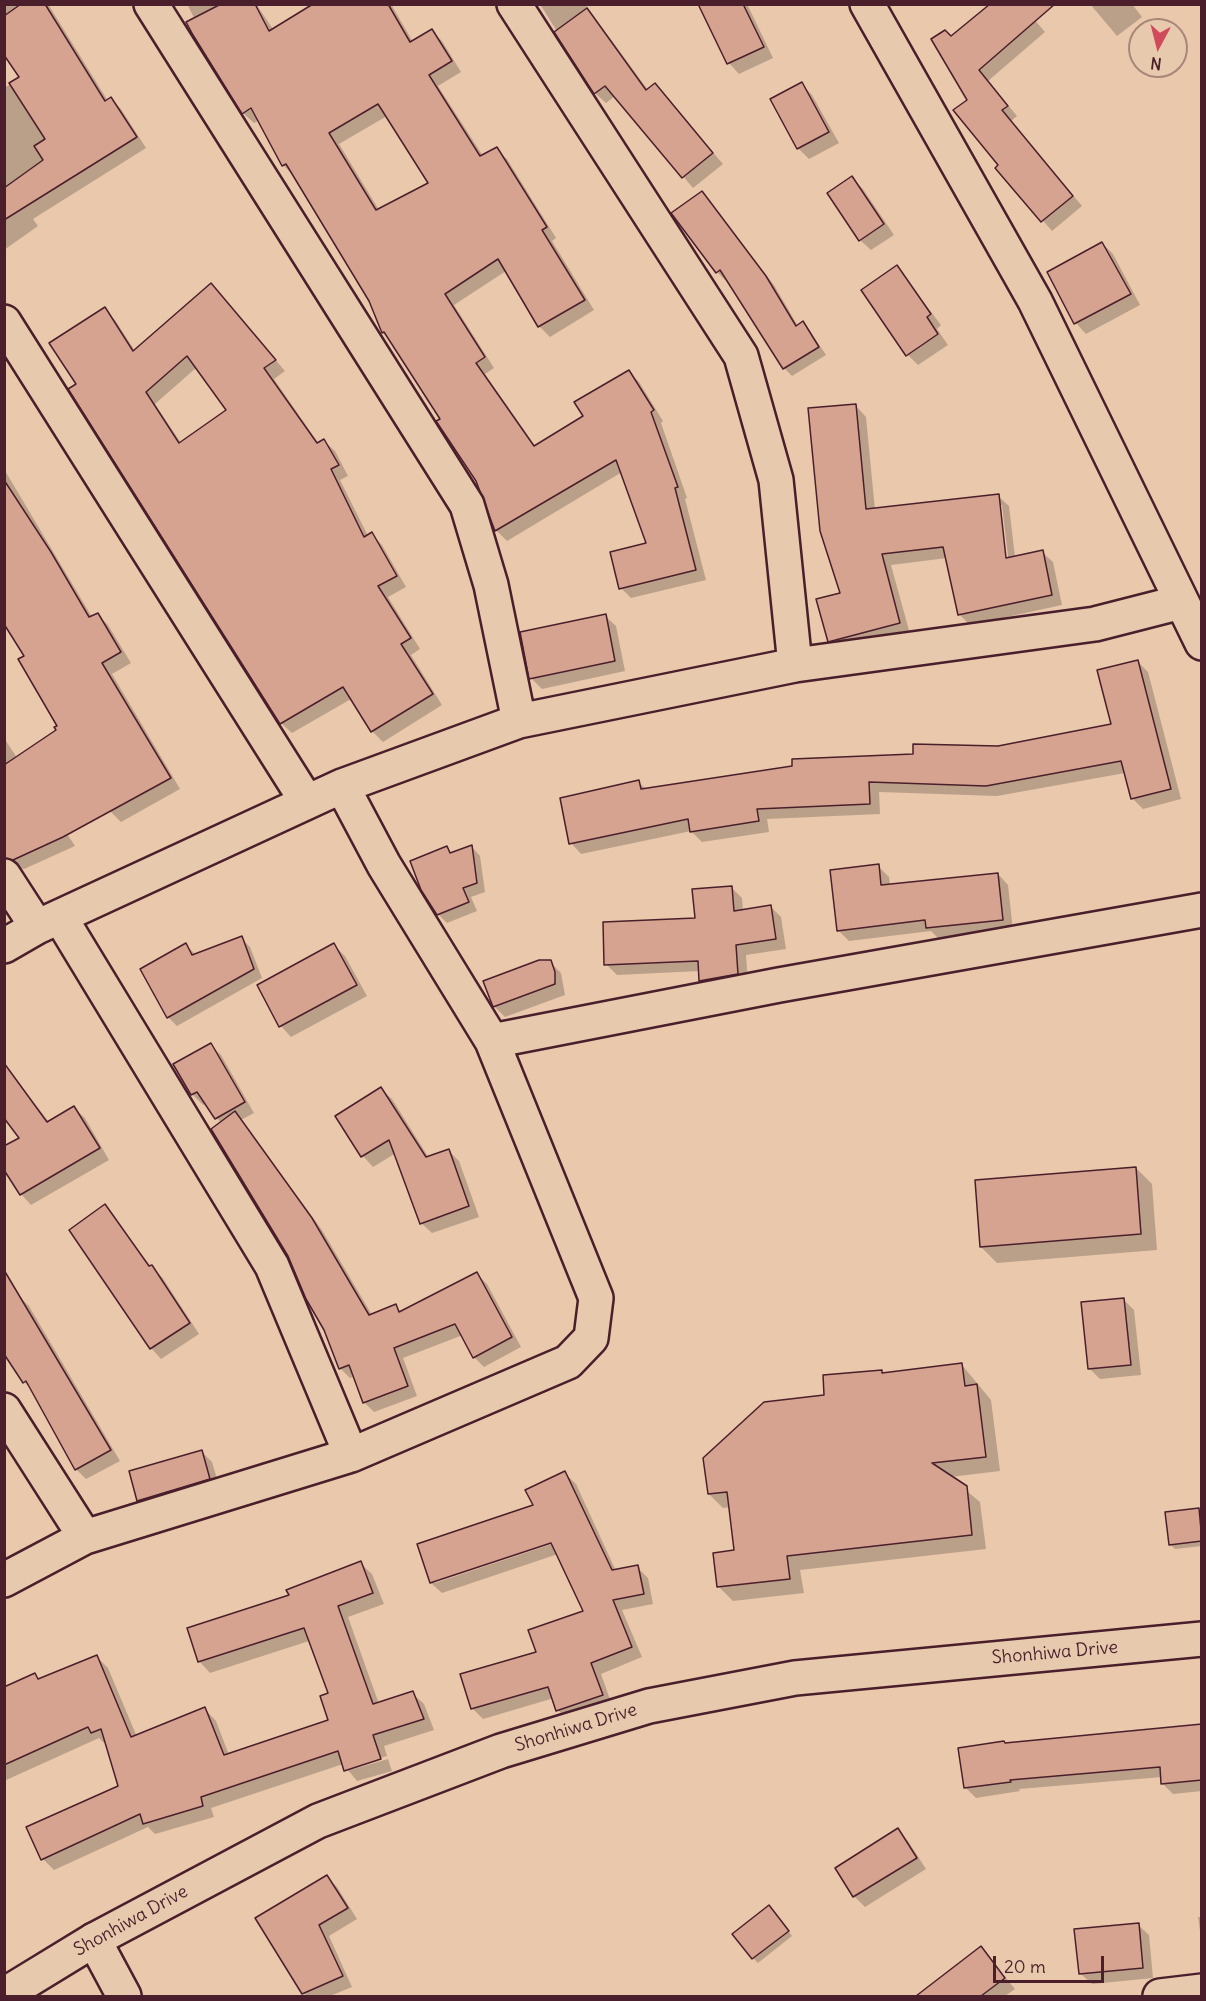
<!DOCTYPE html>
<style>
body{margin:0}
#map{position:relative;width:1206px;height:2001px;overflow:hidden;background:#eac8ac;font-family:Delius,sans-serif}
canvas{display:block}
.frame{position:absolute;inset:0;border:6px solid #4a1f2b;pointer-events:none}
.north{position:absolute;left:1128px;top:18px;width:60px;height:60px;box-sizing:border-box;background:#e7caae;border:2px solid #a8867a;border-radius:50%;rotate:187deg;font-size:16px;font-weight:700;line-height:24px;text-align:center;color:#4a1f2b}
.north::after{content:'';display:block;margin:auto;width:21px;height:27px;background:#d1495b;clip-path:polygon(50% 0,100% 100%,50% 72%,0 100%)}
.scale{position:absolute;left:993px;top:1956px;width:111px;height:27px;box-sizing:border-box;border:3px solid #4a1f2b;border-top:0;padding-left:8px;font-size:18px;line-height:21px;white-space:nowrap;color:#4a1f2b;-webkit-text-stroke:4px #e7caae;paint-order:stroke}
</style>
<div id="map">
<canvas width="1206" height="2001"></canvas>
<div class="frame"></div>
<div class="north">N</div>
<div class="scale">20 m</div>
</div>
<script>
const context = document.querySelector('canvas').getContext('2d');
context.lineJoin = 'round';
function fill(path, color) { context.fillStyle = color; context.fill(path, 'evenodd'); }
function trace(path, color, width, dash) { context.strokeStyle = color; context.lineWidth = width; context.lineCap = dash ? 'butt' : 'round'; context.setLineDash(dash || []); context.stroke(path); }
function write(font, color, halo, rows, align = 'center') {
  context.font = font + ' Delius,sans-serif'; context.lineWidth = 5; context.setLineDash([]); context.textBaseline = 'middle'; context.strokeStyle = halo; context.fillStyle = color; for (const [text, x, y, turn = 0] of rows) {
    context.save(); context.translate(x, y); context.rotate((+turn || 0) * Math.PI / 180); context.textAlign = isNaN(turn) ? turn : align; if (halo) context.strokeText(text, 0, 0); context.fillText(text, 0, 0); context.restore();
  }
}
const shadow = new Path2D(`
 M4,4H48L108,101L111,99L121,109L146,148L33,219L38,226L4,250V88L22,77L4,53Z
 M187,4H256L285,47L322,23L311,4H391L413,42L432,31L442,41L461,72L438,86L483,156L496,149L507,159L556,238L552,241L594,310L550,337L539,326L506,271L454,305L494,368L485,374L536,447L585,417L629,372L639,382L663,421L661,423L687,498L685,499L706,580L631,598L621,588L648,544L622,472L507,541L497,531L477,480L442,419L392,340L383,332L370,300L294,176L283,165L259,120L254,123L243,113ZM387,116L430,184L379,210L339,144Z
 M540,4H585L648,90L655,85L723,164L693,188L615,96L606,103L595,93Z
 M700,4H747L773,58L739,74L729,63Z
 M1021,4L1045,32L988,81L1017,116L1011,121L1082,206L1052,231L997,168L1001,165L969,101L951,38Z
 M1090,4H1132L1142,17L1117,36Z
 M802,84L812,95L839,143L809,159L798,148L772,99Z
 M852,178L863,189L894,235L871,250L860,240Z
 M702,193L774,285L798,326L802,323L810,331L826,355L792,376L784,368L727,278L725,280L717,272Z
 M1102,243L1113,254L1140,305L1086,334L1076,323Z
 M897,267L941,325L937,329L948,345L918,365L908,355Z
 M211,285L285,371L274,379L319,444L324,441L335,451L348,476L340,480L368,536L372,534L382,545L406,587L388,597L420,649L411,655L442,705L383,742L372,731L351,699L292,733L281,723L78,384L104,309L115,320L135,351ZM197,367L228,411L181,443L155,404Z
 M856,406L866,417L875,510L998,496L1009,506L1015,557L1042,552L1053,562L1062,605L970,625L959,614L947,558L891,565L910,634L840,651L829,641L842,594ZM998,505H1002L1009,565H1006Z
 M4,469L92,617L97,614L108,625L131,663L112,674L180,789L121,822L110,811L4,621Z
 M605,616L616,626L625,671L542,689L531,678Z
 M1137,661L1148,672L1181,799L1143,809L1132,798L1125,773L997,796L879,792L880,814L767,819L769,832L702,842L691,831L581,854L571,843L638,782L646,789L914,755L998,747L1113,725Z
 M4,738L75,846L24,869L12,867L4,860Z
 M472,847L480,856L485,892L471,897L477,911L447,923L438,914L447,848L453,854Z
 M878,866L889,877L890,885L998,874L1008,885L1013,931L938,938L931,931L849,941L838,930Z
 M731,887L742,898L743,911L770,906L781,917L786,949L746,955L748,984L712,991L701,981L700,971L617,975L606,964L696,920Z
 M241,938L250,947L262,978L177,1026L168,1017L186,945L195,954Z
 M334,945L345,956L367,996L291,1037L281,1026Z
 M550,962L561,973L565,995L505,1017L495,1007L485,982Z
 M210,1044L221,1055L254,1113L241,1120L322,1230L372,1315L395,1306L402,1313L477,1274L487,1284L521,1347L484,1367L474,1357L463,1335L403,1358L417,1396L374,1412L364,1402L355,1376L350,1378L340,1368L325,1329L221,1123L206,1103L203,1105L192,1094Z
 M4,1064L49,1122L74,1108L85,1118L109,1160L31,1205L21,1194V1138Z
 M381,1089L392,1099L429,1158L449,1151L459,1161L479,1217L432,1233L421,1223L396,1153L373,1167L363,1156L337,1116Z
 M1136,1168L1152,1184L1157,1250L997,1263L981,1247Z
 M105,1206L151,1267L162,1277L199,1334L161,1359L151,1348Z
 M19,1296L29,1306L120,1461L86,1479L76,1469L34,1392L24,1382Z
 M1123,1299L1134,1310L1141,1375L1100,1379L1089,1368Z
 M962,1365L991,1400L1000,1471L950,1477L980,1502L986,1549L800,1570L804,1593L733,1601L719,1587L736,1551L731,1507L723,1508L709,1494L826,1397L881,1372L884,1374Z
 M202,1452L212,1462L220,1489L149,1511L138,1501Z
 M565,1473L576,1484L616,1571L637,1567L648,1578L653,1604L622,1610L642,1657L601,1674L612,1705L568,1721L558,1710L554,1698L483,1719L473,1709L462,1675L538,1653L585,1612L558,1554L442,1593L431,1583L419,1545L535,1506ZM557,1539L558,1542L435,1583V1580Z
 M1202,1510V1546L1175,1549L1170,1544L1167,1514Z
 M360,1563L372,1574L384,1604L348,1617L379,1704L412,1693L424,1704L434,1730L384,1746L387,1756L350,1767V1770L388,1759L392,1771L357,1781L343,1764L211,1808L214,1817L155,1834L148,1827L54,1870L43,1859L120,1787L107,1742L104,1743L99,1738L4,1781V1689L35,1675L40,1680L97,1657L108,1668L137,1737L205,1709L216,1721L229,1755L330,1721V1694L309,1641L210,1673L199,1661L291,1596Z
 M1202,1726V1791L1173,1794L1163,1784L1162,1777L1019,1789L1020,1791L976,1798L966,1788L1006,1745Z
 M898,1830L908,1841L926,1869L865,1907L854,1896L837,1868Z
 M327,1877L337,1887L357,1919L329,1936L352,1987L330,1996H307L303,1993Z
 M774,1912L792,1936L758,1963L753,1958Z
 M1198,1917H1202V1944Z
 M1138,1925L1149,1935L1153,1978L1092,1984L1081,1974Z
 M981,1948L1015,1989L1005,1996H924L922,1994Z`);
const building = new Path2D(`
 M21,4H45L105,101L111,97L137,137L4,220V188L43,160L34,146L45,139L9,83L19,77L4,55V16Z
 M221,4H255L269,31L313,4H388L410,42L432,29L452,61L429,75L480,156L497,147L547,227L542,230L585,300L538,327L498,259L445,294L485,357L476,363L534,446L583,416L574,402L629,370L654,410L651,412L678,487L675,488L696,570L619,589L610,552L646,543L616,460L495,531L476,481L436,421L440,419L384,332L382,333L369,301L286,164L282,166L251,108L242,114L193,35L186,22ZM378,104L428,183L376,210L329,133Z
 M698,4H743L764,47L727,64Z
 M990,4H1055L979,70L1008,106L1002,110L1073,196L1041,222L995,168L998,165L953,110L967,100L931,39L945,30L951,36Z
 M587,8L646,90L655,83L713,153L682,178L605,86L594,94L554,32Z
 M802,82L829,132L797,149L770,99Z
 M852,176L884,224L859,241L827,193Z
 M702,191L766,276L796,326L803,321L819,347L783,369L720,270L716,273L671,213Z
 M1102,242L1131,294L1074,324L1047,272Z
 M897,265L931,314L927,317L938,334L906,356L861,290Z
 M211,283L276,360L264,368L317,443L324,439L339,465L331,469L364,537L372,532L397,576L378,586L411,638L401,644L433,694L371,732L343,687L280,724L68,389L76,384L49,343L105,307L133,351ZM187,356L226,410L179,443L146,392Z
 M856,404L866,509L999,494L1006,558L1043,550L1052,595L958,615L943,547L882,554L900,623L828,642L816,599L840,593L820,531L808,408Z
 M4,480L51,552L89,617L98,613L121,652L102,663L171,778L63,837L13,860L4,858V765L56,730L54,727L57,726L18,659L24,656L4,624Z
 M606,614L615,661L529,679L520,632Z
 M1138,660L1171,789L1131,799L1121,761L986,786L869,782L870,804L757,809L759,821L690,832L688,819L569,844L560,798L639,780L641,789L792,766V759L913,754V744L998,746L1111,724L1097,670Z
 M472,845L477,883L463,888L469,902L437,915L421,890L410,861L447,846L450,853Z
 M879,864L881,885L998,873L1003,920L926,928L925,920L837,931L830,870Z
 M732,886L734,911L771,905L776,939L736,945L738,974L699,981L698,961L604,965L603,922L695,918L692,889Z
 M242,936L254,969L167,1018L140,969L186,943L192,955Z
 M334,943L357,985L279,1027L257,985Z
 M539,960H551L555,972V984L493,1007L483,981Z
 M211,1043L245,1102L215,1119L197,1092L191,1095L173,1064Z
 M4,1063L47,1122L74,1106L100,1148L20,1195L4,1170V1146L19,1138L4,1118Z
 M381,1087L426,1157L449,1149L469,1206L420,1224L389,1140L361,1157L335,1116Z
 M235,1111L312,1218L369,1315L396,1304L399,1312L477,1272L512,1337L473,1358L455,1324L394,1348L408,1386L363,1403L349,1365L339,1369L324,1330L306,1299L288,1256L211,1129Z
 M1136,1167L1141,1234L980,1247L975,1180Z
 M105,1204L149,1266L152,1265L190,1323L150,1349L69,1230Z
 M4,1270L111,1450L75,1470L26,1381L23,1383L4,1354Z
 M1124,1298L1131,1365L1088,1369L1081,1302Z
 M962,1363L965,1386L977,1384L986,1457L932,1463L967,1486L972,1535L787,1556L790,1579L717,1587L713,1553L734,1550L727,1492L708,1494L703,1458L764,1402L824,1395L823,1375L882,1370V1373Z
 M202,1450L210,1479L137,1501L129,1471Z
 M565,1471L612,1570L638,1565L644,1594L613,1600L632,1647L591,1663L603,1695L556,1711L548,1687L471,1709L460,1674L536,1652L528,1630L583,1611L551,1543L430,1583L417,1544L533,1505L525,1490Z
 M1199,1508L1202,1541L1169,1545L1165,1512Z
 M361,1561L373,1593L338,1606L373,1704L413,1691L424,1719L373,1735L381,1759L344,1771L338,1751L201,1797L203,1806L143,1824L140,1814L41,1860L26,1827L118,1786L101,1729L91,1733L88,1727L4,1765V1687L35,1673L38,1679L97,1655L131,1737L205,1707L224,1755L328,1720L320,1696L328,1693L304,1628L198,1662L187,1628L289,1595L286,1590Z
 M1202,1724V1780L1161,1784L1160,1767L1010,1780L1011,1782L964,1788L958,1748L1004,1741L1005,1743Z
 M898,1828L917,1858L853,1897L835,1868Z
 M327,1875L348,1908L319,1925L343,1976L302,1994L255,1918Z
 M769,1905L789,1931L752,1959L732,1934Z
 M1139,1923L1143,1968L1079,1974L1074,1929Z
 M981,1946L1005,1978L981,1996H916Z`);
const street = new Path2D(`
 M151,4L467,505L491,585L519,721
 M514,4L741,356L776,480L795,665
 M867,4L1035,301L1202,643
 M4,322L307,802
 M4,876L37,927
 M60,917L272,1266L351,1455
 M4,946L37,927L342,786L519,721L795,665L1095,624L1181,602
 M492,1041L779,985L1202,910
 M4,1410L85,1537
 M4,1580L85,1537L351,1455L568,1362L591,1338L596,1298L492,1041L384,865L342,786
 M94,1940L124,1996
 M1160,1996L1202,1991`);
const secondary = new Path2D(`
 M4,1995L94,1940L318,1821L501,1751L649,1706L795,1678L1202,1639`);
const streetNames = [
 ["Shonhiwa Drive",1055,1653,-5],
 ["Shonhiwa Drive",576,1728,-17],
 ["Shonhiwa Drive",131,1921,-29]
];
fill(shadow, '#0003');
fill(building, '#d5a38f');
trace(building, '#4a1f2b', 1.5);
trace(street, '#4a1f2b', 38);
trace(secondary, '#4a1f2b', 38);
trace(street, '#e7caae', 33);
trace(secondary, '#e7caae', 33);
write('18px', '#4a1f2b', '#e7caae', streetNames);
</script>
